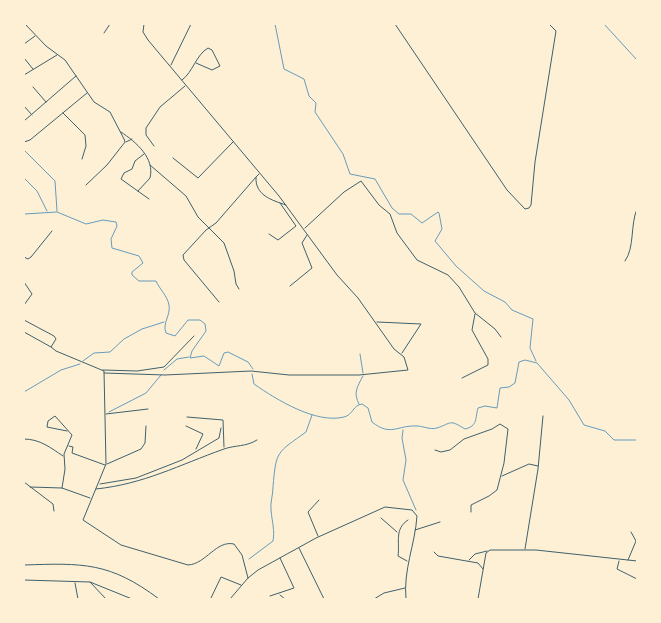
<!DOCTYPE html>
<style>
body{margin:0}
#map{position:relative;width:661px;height:623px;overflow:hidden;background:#fdf0d5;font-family:"Roboto Condensed",sans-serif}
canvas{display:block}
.frame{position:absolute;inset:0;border:25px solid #fdf0d5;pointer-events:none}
</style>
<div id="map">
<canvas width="661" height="623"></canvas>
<div class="frame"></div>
</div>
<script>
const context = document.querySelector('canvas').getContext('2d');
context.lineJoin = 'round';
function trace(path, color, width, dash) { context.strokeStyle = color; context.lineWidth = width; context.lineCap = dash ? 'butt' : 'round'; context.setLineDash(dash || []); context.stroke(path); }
const stream = new Path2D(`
 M275,24L284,69L304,79L309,96L316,103L315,112L343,154L350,174L375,179L392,208L399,214H411L422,223L438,212L439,213L442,229L435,241L456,266L484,291L505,302L512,310L533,319L530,348L536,361
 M604,24L637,60
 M24,150L55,181L57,211
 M24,178L37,191L47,211
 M24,214L57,212L86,224L103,220L116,222L117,226L111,239L112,248L139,256L143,263L132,272V275L139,281H156C160,290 167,295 169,305C171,315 162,323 166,333L175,336L188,320H200L205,324L206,331L192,351L190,358L204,356L219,366L224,353L228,352L248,362L253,369
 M360,354L363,373
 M83,361L94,353L110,352L124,339L142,329L164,322
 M164,370L177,359L189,357
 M252,374L254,384C277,400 316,424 344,417C353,415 353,405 362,404L368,408L372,422C391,437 397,425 417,426C423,426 430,430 437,428C452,423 449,419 465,429C478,426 475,418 478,408L485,406L497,408L500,388L509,387L515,383L519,362L525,360L537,363L569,400L584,425L605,431L614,440H637
 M24,392L61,370L80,364
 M359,404C353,393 357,387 363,376
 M109,412L146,393L161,375
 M403,430L402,438L406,460L403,480L416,510
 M249,559L273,541C275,530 272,522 271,510C270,503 273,495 273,487C276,450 277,453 306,432L312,415`);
const minor = new Path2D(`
 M25,24L46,46L65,60L94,102L110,112L124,139L125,142L107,165L86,185
 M395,24L507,190L525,209L529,208L531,205L535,162L556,31L549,24
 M104,33L110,24
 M24,44L35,36
 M24,58L33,69
 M171,65L191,24
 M24,75L57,55
 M182,80C193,72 196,55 208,48L212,50L220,66L212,70L196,63
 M33,87L46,102
 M24,106L32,115
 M63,113L85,135L86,146L82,159
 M24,121L76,76
 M121,132C136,142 155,158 150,178L138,191
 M24,142L30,140L87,93
 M126,142L132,139
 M154,146L146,135V128L160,107L185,86
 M144,154L135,161L132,169L124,173L121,179L149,199
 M173,158L198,178L233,142
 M150,165L186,196L198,217L224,243L234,271L236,284L239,289
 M259,174L256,177C255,195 271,200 286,205
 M305,228L344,192L361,181L379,205L390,214L397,233L417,260L448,275L459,287L475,313L495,329L501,337
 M269,234L278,240L296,226L280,203
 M24,257L28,259L31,257L52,231
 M625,261C635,247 630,225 637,209
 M24,282L32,294L24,305
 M290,286L312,268L302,243L307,235
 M219,302L184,260L183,255L206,230L216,223L256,177
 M24,320L54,336L56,339L51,347L56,351L104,371L106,464L83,520L121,545L188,565C206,564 216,540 234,544L242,555L248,578
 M377,322L421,324L402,353
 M24,332L51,347
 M103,370L137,371L164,367L194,336
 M104,373L165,375L251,371L289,375H359L408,370L404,357L394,349L358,298L337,275L279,196L148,40L143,32L144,24
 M462,378L488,365V359L472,330L475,314
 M106,414L148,409
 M187,417L223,420L224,447
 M186,426L203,434L196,449
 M24,439C40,439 51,448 63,456
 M69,446L73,447L72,453L105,465
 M435,450L441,452L450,450L464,439L492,429L500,424L508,429L504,463L497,490L489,496L471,505V512
 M107,464L141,449L145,443L146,426
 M502,476L529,464L538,466
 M24,482L53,504L54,511
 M100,484L136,478L182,460L219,438L221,428
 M30,487L62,488L90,498
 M62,488L65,469L64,454L72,435L55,416L48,421L47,427L67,431
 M96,489C144,484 179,465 224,449C235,445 246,447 257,440
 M381,518L397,532
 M415,530L440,522
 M318,536L308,512L319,500
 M299,548L324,599
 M525,549L538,469L543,416
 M434,552L438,556L478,563L483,569
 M469,560L475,554L487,551
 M628,560L636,541L631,532
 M407,561L398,556C400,542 394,529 408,520
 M619,561L617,569L637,579
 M24,565C83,563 110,562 159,599
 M24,580L90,582L132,599
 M90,582L106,599
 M75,583L78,599
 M280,595L285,599
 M270,596L294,588L280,558
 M211,598L221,577L241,585
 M230,599L248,578L258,570L316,538L385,507L412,510L417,516C415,545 403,570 406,599
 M374,599L384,593L405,588
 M478,599L486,553L490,550H536L637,561`);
trace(stream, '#669bbc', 1);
trace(minor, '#3f606c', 1);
</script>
